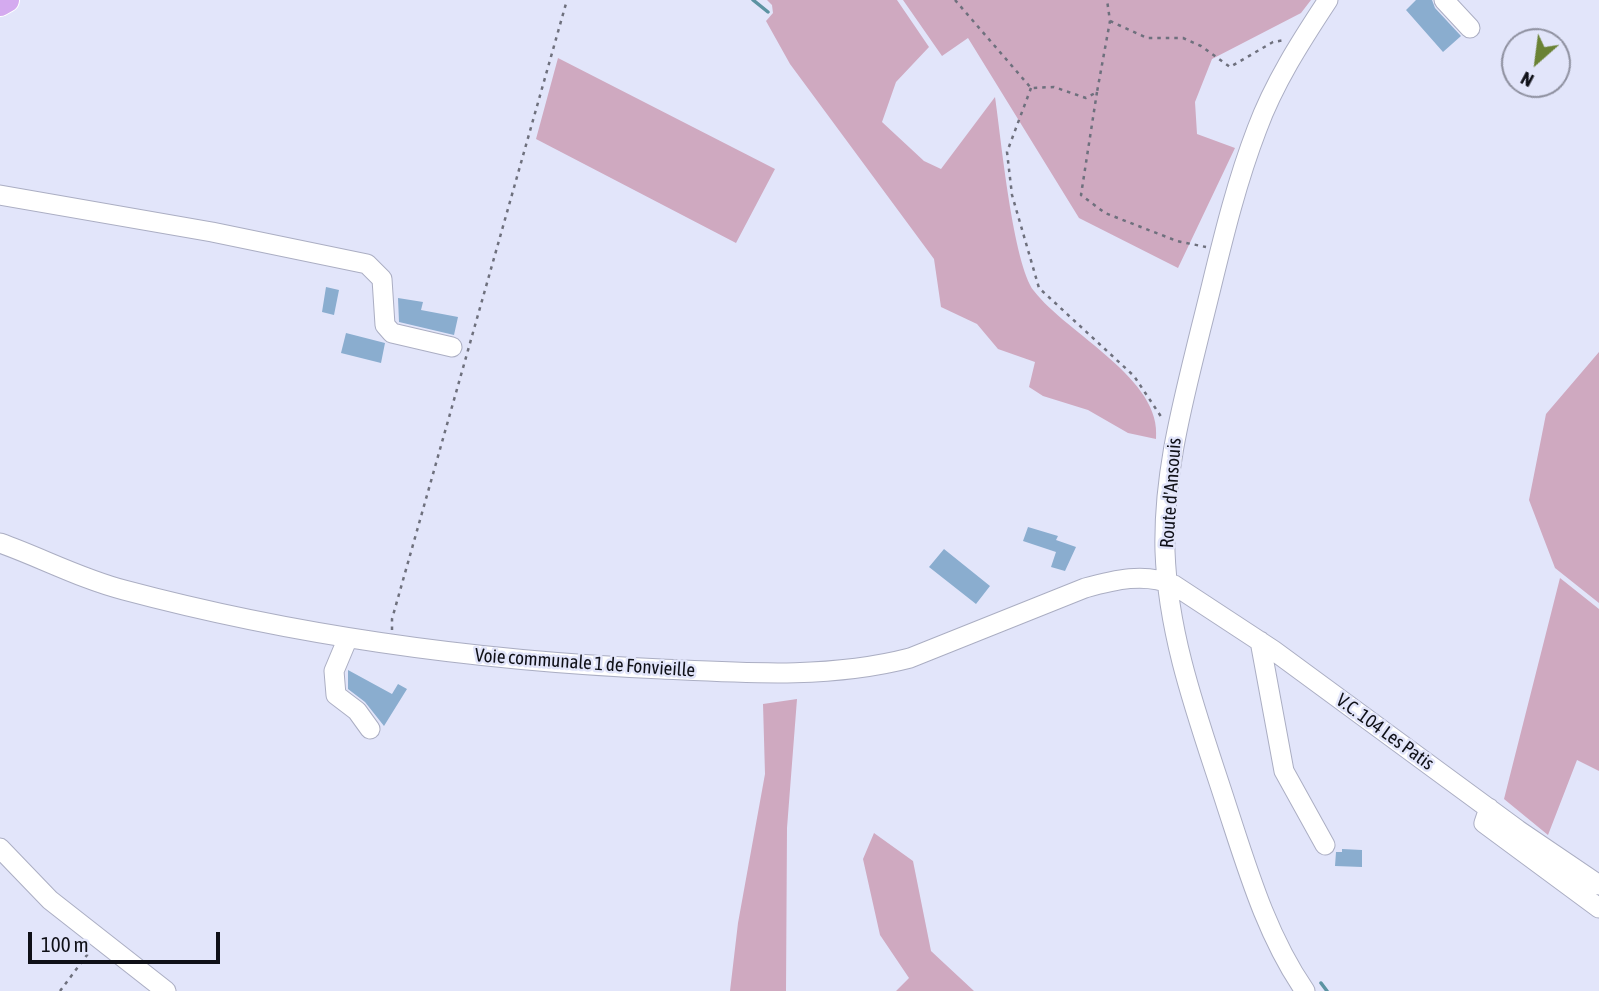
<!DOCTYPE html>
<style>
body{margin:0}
#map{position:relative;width:1599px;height:991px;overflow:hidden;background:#e2e5fa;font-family:"Asap Condensed",sans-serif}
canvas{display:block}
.north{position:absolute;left:1501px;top:28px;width:70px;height:70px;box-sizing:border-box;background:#e2e5fa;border:2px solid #8e909f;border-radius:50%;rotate:208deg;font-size:19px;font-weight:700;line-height:28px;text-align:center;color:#0f1017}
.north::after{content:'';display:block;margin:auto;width:24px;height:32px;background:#6a8234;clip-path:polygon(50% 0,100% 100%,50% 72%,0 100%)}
.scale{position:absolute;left:28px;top:932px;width:192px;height:32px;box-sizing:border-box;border:4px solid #0f1017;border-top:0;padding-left:9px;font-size:21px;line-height:24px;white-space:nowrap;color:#0f1017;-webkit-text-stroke:5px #e2e5fa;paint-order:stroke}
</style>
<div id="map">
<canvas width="1599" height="991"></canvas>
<div class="north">N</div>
<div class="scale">100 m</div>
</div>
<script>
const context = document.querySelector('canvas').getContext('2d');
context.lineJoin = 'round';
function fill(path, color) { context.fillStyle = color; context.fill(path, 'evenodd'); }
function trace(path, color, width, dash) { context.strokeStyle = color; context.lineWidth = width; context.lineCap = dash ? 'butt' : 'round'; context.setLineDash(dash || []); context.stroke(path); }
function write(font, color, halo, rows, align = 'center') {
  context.font = font + ' "Asap Condensed",sans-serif'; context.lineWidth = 5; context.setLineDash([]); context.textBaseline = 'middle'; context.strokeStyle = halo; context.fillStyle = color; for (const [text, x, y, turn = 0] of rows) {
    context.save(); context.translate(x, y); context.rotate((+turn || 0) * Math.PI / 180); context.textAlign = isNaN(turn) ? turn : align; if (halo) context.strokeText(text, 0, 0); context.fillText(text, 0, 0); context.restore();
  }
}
const green = new Path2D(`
 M767,0H897L929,47L896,82L882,122L924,161L941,169L995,97C1001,138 1013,264 1034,291C1067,334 1163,379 1156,439L1128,433L1088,410L1043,396L1029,387L1035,362L998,349L977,324L941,307L934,259L790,64L766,21L773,13L772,5Z
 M903,0H1311L1301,13L1212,59L1195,102L1197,134L1235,148L1178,268L1079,218L968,38L942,56Z
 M558,58L775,169L736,243L536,139Z
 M1599,352V603L1555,568L1529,500L1546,414Z
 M1560,578L1599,609V771L1577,760L1548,835L1504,799Z
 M797,699L787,828L786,991H730L738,923L765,774L763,704Z
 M874,833L913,861L931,951L974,991H896L909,978L880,935L863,859Z`);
const stream = new Path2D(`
 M753,0L768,12
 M1321,983L1327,991`);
const building = new Path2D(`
 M1416,0H1432L1435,8L1461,36L1443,52L1406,10Z
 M326,287L339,290L334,315L322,312Z
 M398,298L423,302L421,310L458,317L454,335L399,322Z
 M346,333L385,343L381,363L341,353Z
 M1028,527L1058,536L1056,540L1076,547L1065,571L1051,567L1056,552L1023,541Z
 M944,549L990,586L976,604L929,567Z
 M348,670L392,694L398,684L407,689L384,726L365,702L348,689Z
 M1342,849L1362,850V867L1335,866L1336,852H1342Z`);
const path = new Path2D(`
 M955,0L1031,88L1054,87L1086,98L1097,92L1110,21L1107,0
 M1110,21L1147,38H1183L1201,46L1230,67L1273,42L1285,40
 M1031,88L1007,152L1012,195L1039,288L1134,376L1162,418
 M1097,92L1081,195L1105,213L1177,241L1206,247
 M392,630V619L567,0
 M60,991L90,951`);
const minor = new Path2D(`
 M1444,0L1470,28
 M0,195L212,232L367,264L382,279L385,325L392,333L452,347
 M0,543C42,558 81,579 124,590C300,637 480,661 662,669C745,673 829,679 910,658L1085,588C1114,580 1145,572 1174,585L1273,650L1518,830L1599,885
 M347,640L334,671L336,695L357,711L370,729
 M1260,641L1284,771L1325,845
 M1489,808L1484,823L1599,908
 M0,848L50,900L166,991
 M1305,991C1267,936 1248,871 1227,807C1200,723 1168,640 1165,551C1163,474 1183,402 1201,328C1218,261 1232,194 1257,129C1274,83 1301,41 1328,0`);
const major = new Path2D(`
 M0,4L7,0`);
const streetNames = [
 ["Route d'Ansouis",1171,493,-86],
 ["Voie communale 1 de Fonvieille",585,663,4],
 ["V.C. 104 Les Patis",1385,732,36]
];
fill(green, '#cfa9c0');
trace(stream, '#5c93a2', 3.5);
fill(building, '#8aadcf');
trace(minor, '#abaec3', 21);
trace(major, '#fff', 26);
trace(path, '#6e707d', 2.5, [3.5, 5]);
trace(minor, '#fff', 19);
trace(major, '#d4aaef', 24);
write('19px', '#0f1017', '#e2e5fa', streetNames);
</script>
